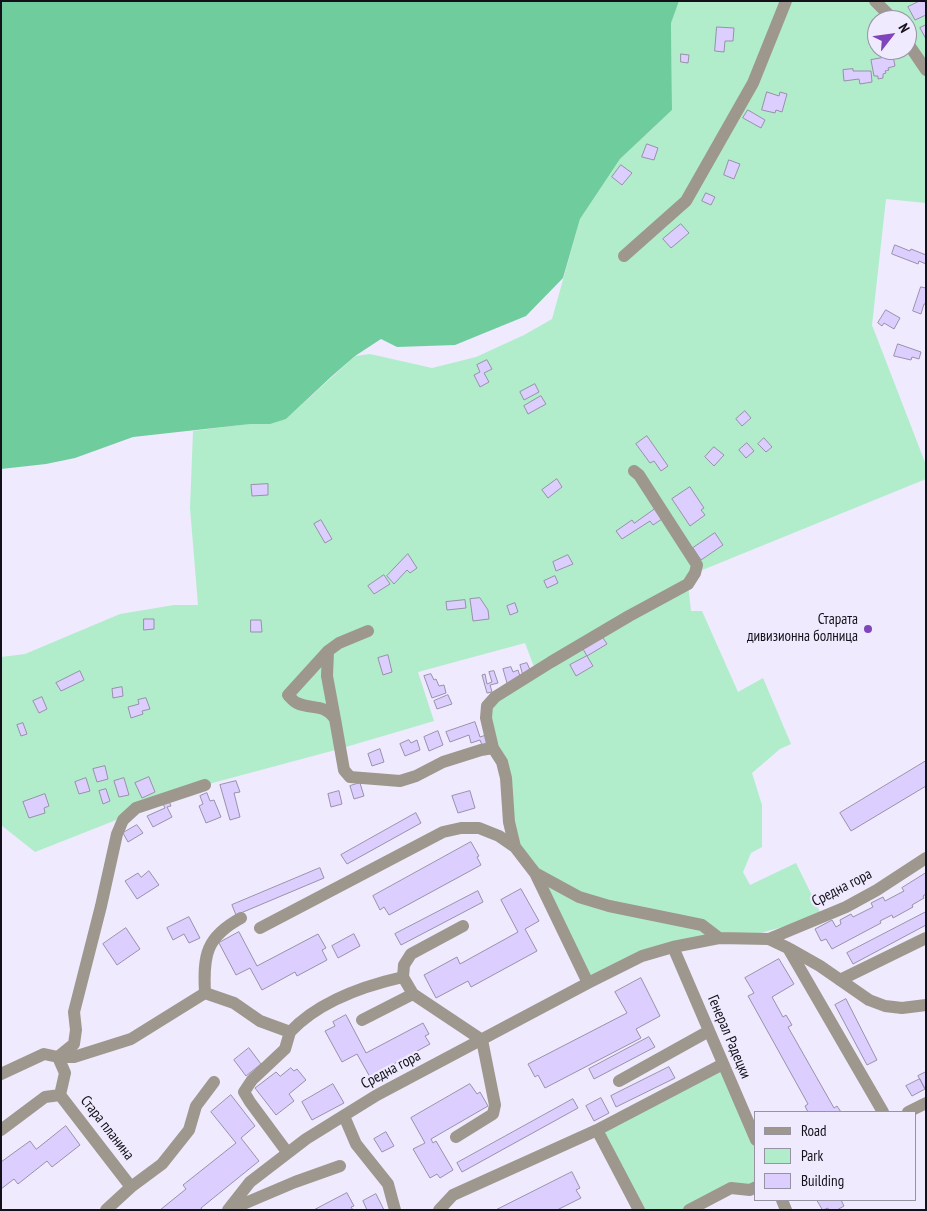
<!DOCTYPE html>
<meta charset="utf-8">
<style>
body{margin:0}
#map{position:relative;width:927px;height:1211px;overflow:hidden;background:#efeafe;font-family:"PT Sans Narrow",sans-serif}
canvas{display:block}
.frame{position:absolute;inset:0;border:2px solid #131019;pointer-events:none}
.legend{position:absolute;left:754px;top:1111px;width:162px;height:90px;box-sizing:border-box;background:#efeafe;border:1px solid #9793a2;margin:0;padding:6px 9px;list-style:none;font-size:15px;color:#131019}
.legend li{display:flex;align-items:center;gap:10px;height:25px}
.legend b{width:25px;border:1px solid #9793a2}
.north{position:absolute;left:867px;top:10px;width:50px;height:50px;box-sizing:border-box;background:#efeafe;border:1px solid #9793a2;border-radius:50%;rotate:60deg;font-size:14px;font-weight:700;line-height:20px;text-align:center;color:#131019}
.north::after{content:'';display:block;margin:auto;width:18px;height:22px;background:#7f45bb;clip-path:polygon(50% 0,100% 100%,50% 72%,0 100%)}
</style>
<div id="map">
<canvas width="927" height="1211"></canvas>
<div class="frame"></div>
<ul class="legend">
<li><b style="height:6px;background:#9d978d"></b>Road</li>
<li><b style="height:14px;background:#b1edcb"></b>Park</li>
<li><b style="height:14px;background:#dccefe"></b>Building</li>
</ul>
<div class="north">N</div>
</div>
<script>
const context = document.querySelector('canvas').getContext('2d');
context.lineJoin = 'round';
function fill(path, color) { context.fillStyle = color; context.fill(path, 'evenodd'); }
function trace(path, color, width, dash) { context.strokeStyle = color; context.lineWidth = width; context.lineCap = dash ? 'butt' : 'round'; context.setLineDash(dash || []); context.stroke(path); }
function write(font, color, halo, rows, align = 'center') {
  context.font = font + ' "PT Sans Narrow",sans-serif'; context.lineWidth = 4.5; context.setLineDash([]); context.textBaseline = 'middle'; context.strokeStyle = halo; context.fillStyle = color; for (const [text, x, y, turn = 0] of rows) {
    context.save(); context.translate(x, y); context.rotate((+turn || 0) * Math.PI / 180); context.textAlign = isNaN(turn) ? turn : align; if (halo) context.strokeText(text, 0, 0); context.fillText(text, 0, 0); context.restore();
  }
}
const green = new Path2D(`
 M679,1H926V203L886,199L872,325L926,465V479L695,573L688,584L691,611H702L738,692L763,678L791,744L780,749L752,773L762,805V847L751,853L743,872L750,885L796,863L822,916L739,939L673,947L588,983L515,847L487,706L536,672L525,643L418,672L434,721L339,749L205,785L35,852L1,825V657L25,654L120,614L174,605H198L190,508L193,431L286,419L355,356L370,354L432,368L476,357L524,335L552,319L580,219L620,159L672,110L671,22ZM877,20H907V50H877Z
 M723,1064L756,1140V1187L731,1188L689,1210H639L597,1130Z`);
const forest = new Path2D(`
 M1,1H679L671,23L672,110L620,159L580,219L563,278L526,316L455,345L397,347L381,339L355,356L332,376L286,419L270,424H250L133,437L75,458L46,464L1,469Z`);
const building = new Path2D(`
 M920,1L926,2V15L915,20L908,7Z
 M926,25V39L920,28Z
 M717,27L734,28L733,41H725L724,52L715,51Z
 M681,54L689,55L688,63L681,62Z
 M893,56L895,66L888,68L889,70L885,71L886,73L883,74V78L878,79V76H874L871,60Z
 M853,69V71H871L872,82L860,84L859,79L844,81L843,70Z
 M767,92L779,96L780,92L787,94L782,112L776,110L775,113L762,110Z
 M748,110L765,120L761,128L743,118Z
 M647,144L658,148L654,160L642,157Z
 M729,160L740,164L734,179L724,175Z
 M621,165L632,173L622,185L612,177Z
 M706,193L715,197L711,205L702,201Z
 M681,224L689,233L671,248L663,239Z
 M895,245L910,251L911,249L926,255V264L919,261L918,264L892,254Z
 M921,287L926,288V304H924L921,314L913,311Z
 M886,310L900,318L894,329L884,323L882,326L878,323Z
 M898,344L921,352L919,359L912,357L911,360L894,356Z
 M487,360L492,369L484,373L489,382L480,387L474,375L480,372L477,365Z
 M535,384L539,392L524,400L520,392Z
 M541,396L546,404L528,414L524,406Z
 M745,411L751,418L742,426L736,419Z
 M647,436L668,466L661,471L654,461L650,463L636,444Z
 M764,438L772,447L766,452L758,444Z
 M747,443L754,451L746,458L739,450Z
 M714,447L724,455L714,466L705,457Z
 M557,479L562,487L548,498L542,490Z
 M268,484V495L252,496L251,485Z
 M690,487L704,508L701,510L705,515L690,526L672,499Z
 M655,509L662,519L653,525L650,521L622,539L616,531L632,520L634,523Z
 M321,520L332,539L325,543L314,524Z
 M715,533L723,545L701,560L693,548Z
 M408,554L417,568L410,573L407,570L394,584L387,576Z
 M568,555L573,564L556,571L553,562Z
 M384,575L390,584L374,594L368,586Z
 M555,576L558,583L547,588L544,581Z
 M480,598L488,610L489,619L473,621L470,599Z
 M465,600L466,608L447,610L446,602Z
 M515,603L518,612L510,615L507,606Z
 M144,619H154V629L144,630Z
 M251,620H261L262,632H251Z
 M603,638L607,644L587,656L583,649Z
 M388,655L392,672L383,675L378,658Z
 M587,656L593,666L576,676L570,665Z
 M527,663L531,672L523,676L520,665Z
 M511,667L513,672L518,670L521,679L507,683L503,669Z
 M80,671L84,680L61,691L56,683Z
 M494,671L498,683L490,685L492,692L487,693L482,675L485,674L487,684L492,682L489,672Z
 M431,674L434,680L436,679L439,686L444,685L446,693L432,698L424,676Z
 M122,687L123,696L113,698L112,689Z
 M448,695L452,704L437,709L434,701Z
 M42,697L47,709L39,713L33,701Z
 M146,698L150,709L142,711L143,714L131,718L128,707L139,704L138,700Z
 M475,722L480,737L486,735L488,743L482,745L480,740L471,743L469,735L450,742L446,732Z
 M23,723L27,734L21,736L17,725Z
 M438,731L443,745L429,751L424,737Z
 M409,740L411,743L417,740L420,750L405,756L400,744Z
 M380,749L384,762L372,766L368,754Z
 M926,761V786L851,831L840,813Z
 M105,766L108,779L97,782L93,769Z
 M149,777L155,792L142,798L135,783Z
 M86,778L90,791L79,794L75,782Z
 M124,778L129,795L119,797L114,781Z
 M236,781L240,792L234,793L240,817L230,820L220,785Z
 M360,783L364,796L354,799L350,786Z
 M106,789L110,801L103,804L99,791Z
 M339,791L342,804L331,807L328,794Z
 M470,791L475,808L458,813L452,796Z
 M207,793L210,801L214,800L221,817L206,823L199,806L203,804L200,796Z
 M45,794L49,806L44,808L45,813L29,818L23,802Z
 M168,799L171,806L167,807L172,817L153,827L147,816L165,808L162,802Z
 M416,813L421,823L347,864L341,855Z
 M137,825L143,833L128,842L123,833Z
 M471,842L479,856L477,857L481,865L389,915L384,907L380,910L373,896Z
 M320,868L324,878L236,915L232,905Z
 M149,871L159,885L137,899L125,881L138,873L141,877Z
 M926,873V894L923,896L924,898L912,905L913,907L893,918L892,915L880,921L881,923L832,949L826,939L821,941L815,929L832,920L836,927L841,924L840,920L851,914L853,917L873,907L871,903L883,897L885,901L904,891L902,888Z
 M521,889L539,921L525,929L537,951L471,987L468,981L436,998L424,975L457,957L460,964L518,932L501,900Z
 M478,891L483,902L401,945L395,934Z
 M926,912V925L853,964L847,953Z
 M189,917L200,938L189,943L184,934L173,940L167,928Z
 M126,928L140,949L117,965L103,944Z
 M239,932L257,966L318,934L326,948L322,950L327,960L297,976L295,972L262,990L250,968L236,975L219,943Z
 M354,934L360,946L338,958L332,946Z
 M779,959L794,984L772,997L783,1017L786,1015L792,1025L788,1027L834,1108L837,1106L841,1112H808L805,1106L808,1104L748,996L754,993L745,978Z
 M641,978L660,1016L636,1029L641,1038L545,1088L538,1075L535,1077L528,1064L627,1013L615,992Z
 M846,999L877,1060L867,1065L835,1005Z
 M346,1015L366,1053L423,1023L429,1034L425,1036L430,1044L370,1077L357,1054L342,1062L325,1031L335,1026L333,1022Z
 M649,1037L655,1047L594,1079L589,1069Z
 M249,1048L261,1064L246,1076L234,1060Z
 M669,1067L675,1078L616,1107L611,1096Z
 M291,1068L294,1071L297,1069L306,1080L289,1094L294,1101L276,1115L255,1088L276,1072L280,1076Z
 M926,1072V1089H925L918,1076Z
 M920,1079L925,1089L912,1096L906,1086Z
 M333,1084L344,1103L312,1120L302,1102Z
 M470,1084L477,1094L480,1092L488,1106L431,1139L433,1143L436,1141L453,1170L440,1178L437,1174L430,1178L413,1149L425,1143L411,1118Z
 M231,1095L255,1126L241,1138L259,1161L201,1208L202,1210H160L186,1189L183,1185L236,1143L211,1112Z
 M601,1098L609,1113L594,1121L586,1106Z
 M573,1099L578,1108L462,1172L457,1163Z
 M66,1126L80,1145L52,1167L47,1161L18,1184L14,1179L1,1189V1162L30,1141L36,1149Z
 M386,1132L394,1146L382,1152L374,1139Z
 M572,1172L580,1188L576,1190L581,1198L557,1210H496Z
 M347,1193L354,1206L351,1207L353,1210H314Z
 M376,1194L384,1210H367L363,1201Z
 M817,1200H841L844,1206L837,1210H829L828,1208L823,1210Z`);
const minor = new Path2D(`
 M875,1L887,13L892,20
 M907,42L926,70
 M624,256L686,201L753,83L786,1
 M368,631L339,643L328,651L288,695C291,698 294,702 297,703C312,710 324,703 335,719L344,770L350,777L400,781L416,776L443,762L481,750L493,748
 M328,651L327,676L335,719
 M515,847L509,822L506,778L502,762L493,748L486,718L487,706L495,697L551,662L629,616L688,584L695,573L697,565L639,475L634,471
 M535,873L579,897L609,906L702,925L719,938
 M260,928L443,832L461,828H479L499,836L515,847L535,873L588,983L642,956L673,947L719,938L769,939L788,948L883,1112
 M769,939L846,907L877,890L926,858
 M673,947L756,1140
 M790,949L820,966L869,1000L885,1006L902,1008L926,1005
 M840,980L926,938
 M205,993C203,955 206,937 241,918
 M362,1020L413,994
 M58,1057H74L131,1039L205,993L234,1003L260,1021L290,1032C319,1001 363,986 403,977
 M58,1057L74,1044L76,1030L74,1012L101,906L117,834L123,820L136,808L205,785
 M1,1074L44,1054L58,1057L65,1073L60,1095L131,1187L106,1210
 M619,1081L709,1031
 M908,1112L926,1103
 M344,1116L356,1144L388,1184L395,1210
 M1,1130L45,1097L60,1095
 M456,1137L493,1114L495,1105L482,1040L413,994L403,977L404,965L411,954L463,926
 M287,1152L250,1102L244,1092L252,1080L285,1049L290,1032
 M131,1187L162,1164L189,1130L196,1106L214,1082
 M782,1200L786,1210
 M228,1210L250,1182L306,1139L377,1095L588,983
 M229,1210L295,1182L340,1166
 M439,1210L453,1195L597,1130
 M639,1210L597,1130L723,1064
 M689,1210L731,1188L750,1190L756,1187`);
const markers = [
 [868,629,5,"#7f45bb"]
];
const poiNames = [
 ["Старата",858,620],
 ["дивизионна болница",858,637]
];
const streetNames = [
 ["Средна гора",842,888,-27],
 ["Генерал Радецки",729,1037,67],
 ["Средна гора",391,1070,-28],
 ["Стара планина",107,1128,52]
];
fill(green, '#b1edcb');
fill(forest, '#6fcc9d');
fill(building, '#dccefe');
trace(building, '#9891a9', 1);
trace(minor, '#9d978d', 12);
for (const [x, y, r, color] of markers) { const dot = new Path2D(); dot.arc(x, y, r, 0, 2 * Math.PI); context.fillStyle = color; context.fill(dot); trace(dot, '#efeafe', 2); }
write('15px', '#131019', '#efeafe', poiNames, 'right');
write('15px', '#131019', '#efeafe', streetNames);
</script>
